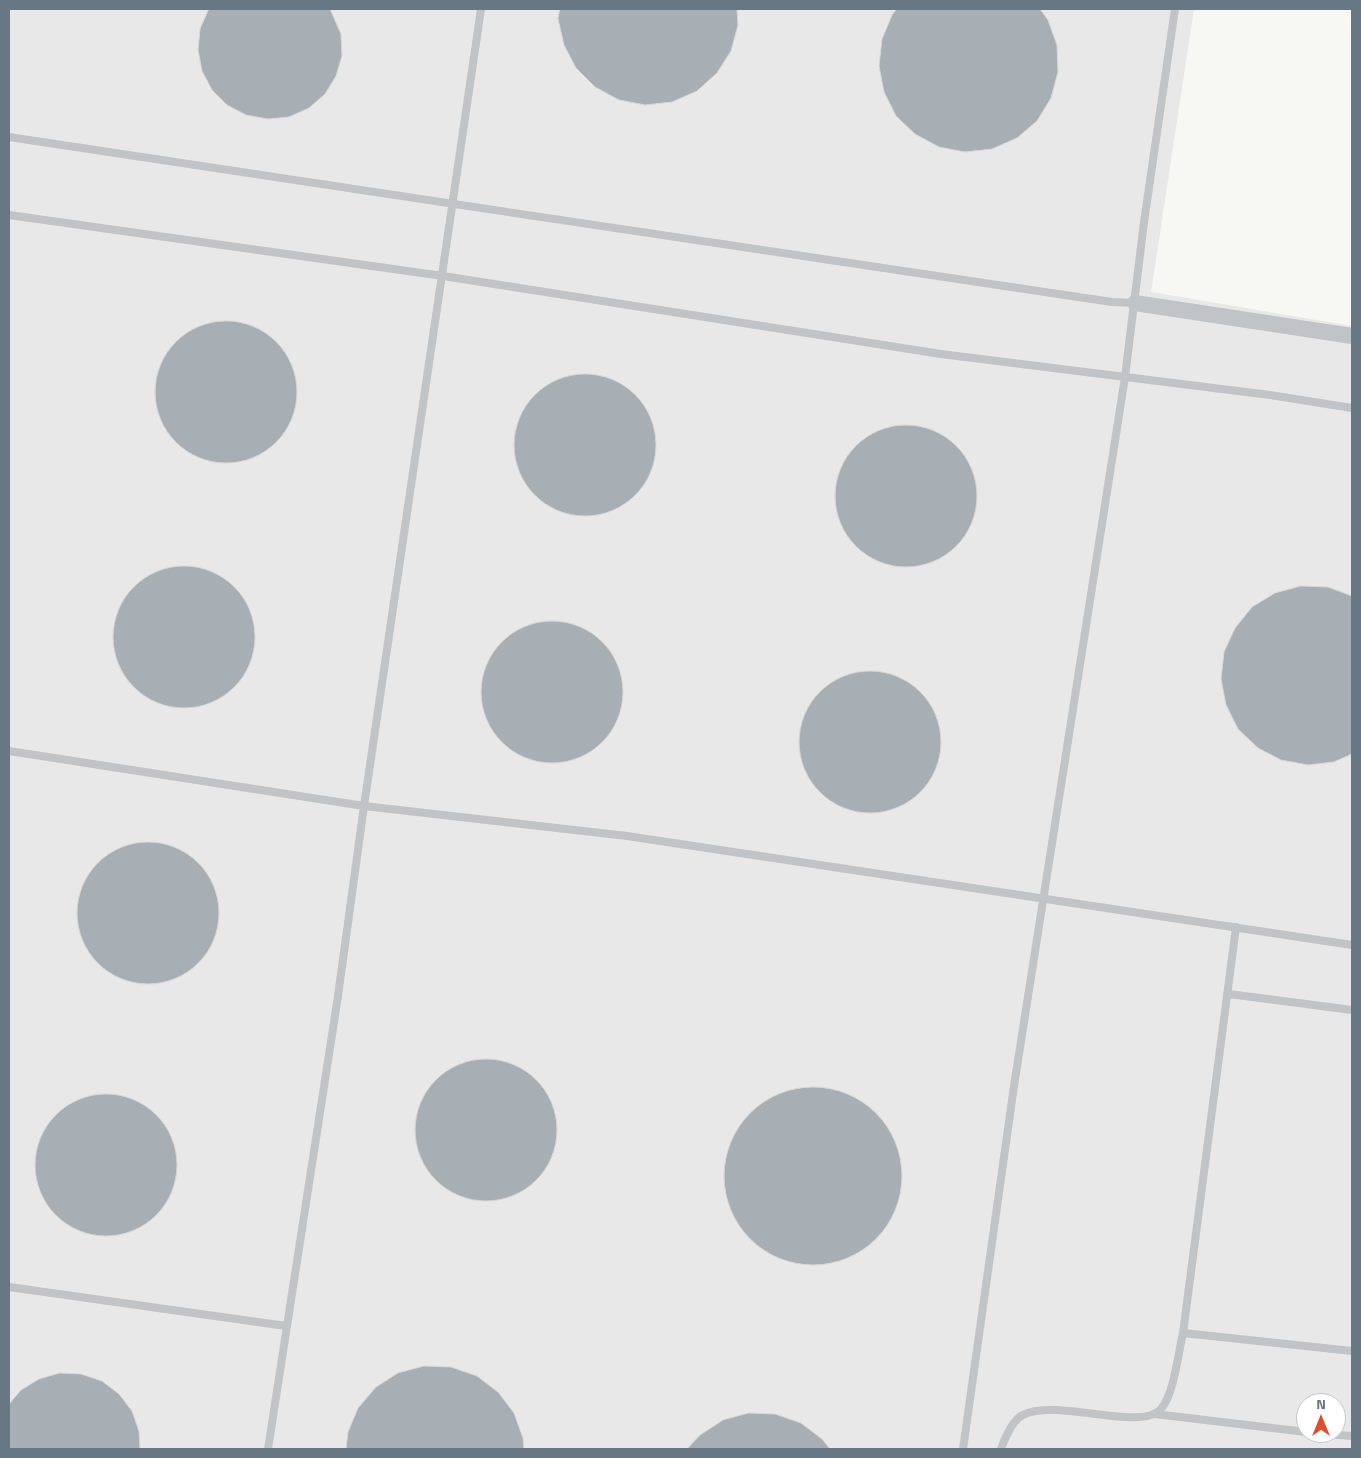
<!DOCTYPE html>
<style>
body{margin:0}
#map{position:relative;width:1361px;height:1458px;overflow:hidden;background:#f7f7f4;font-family:"Titillium Web",sans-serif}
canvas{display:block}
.frame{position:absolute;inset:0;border:10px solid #677884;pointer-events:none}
.north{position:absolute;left:1296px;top:1393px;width:50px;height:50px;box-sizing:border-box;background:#fff;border:1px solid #c2c9ce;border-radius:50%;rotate:0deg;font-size:14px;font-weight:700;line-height:20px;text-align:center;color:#677884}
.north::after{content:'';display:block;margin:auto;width:18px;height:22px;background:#dd4e2e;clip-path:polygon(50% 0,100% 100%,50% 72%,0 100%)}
</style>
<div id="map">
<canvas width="1361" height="1458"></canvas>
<div class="frame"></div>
<div class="north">N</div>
</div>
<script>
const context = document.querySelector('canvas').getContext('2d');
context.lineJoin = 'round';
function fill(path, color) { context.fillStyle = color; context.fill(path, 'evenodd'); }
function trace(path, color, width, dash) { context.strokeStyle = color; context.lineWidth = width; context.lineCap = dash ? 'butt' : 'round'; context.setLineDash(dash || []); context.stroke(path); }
const built = new Path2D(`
 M9,9H1194L1151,292L1352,326V1449H9ZM1306,1403H1336V1433H1306Z`);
const building = new Path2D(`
 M209,9H330L341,34L342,56L336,76L325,94L309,108L289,117L268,119L246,115L227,105L212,90L202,71L198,50L200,29Z
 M560,9H737L738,25L731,51L717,73L697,91L672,102L645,105L619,100L595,87L576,68L564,45L558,19Z
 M897,9H1040L1048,20L1057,45L1058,72L1051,98L1037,121L1017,138L992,149L965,152L939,147L915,134L896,116L884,92L879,66L882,39L892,15Z
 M155 392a71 71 0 1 1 142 0a71 71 0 1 1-142 0Z
 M514 445a71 71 0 1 1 142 0a71 71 0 1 1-142 0Z
 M835 496a71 71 0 1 1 142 0a71 71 0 1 1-142 0Z
 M113 637a71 71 0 1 1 142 0a71 71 0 1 1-142 0Z
 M1301,586L1328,587L1352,596V754L1334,762L1308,765L1281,760L1258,748L1238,729L1226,705L1221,679L1224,652L1235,628L1252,607L1275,593Z
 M481 692a71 71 0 1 1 142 0a71 71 0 1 1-142 0Z
 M799 742a71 71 0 1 1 142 0a71 71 0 1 1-142 0Z
 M77 913a71 71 0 1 1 142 0a71 71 0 1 1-142 0Z
 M415 1130a71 71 0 1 1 142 0a71 71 0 1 1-142 0Z
 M724 1176a89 89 0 1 1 178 0a89 89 0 1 1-178 0Z
 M35 1165a71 71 0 1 1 142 0a71 71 0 1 1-142 0Z
 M424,1366L451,1367L477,1376L498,1392L514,1413L523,1438L524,1449H346L348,1432L358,1408L376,1387L398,1373Z
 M60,1373L81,1374L102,1381L119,1394L132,1411L139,1431L140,1449H9V1404L21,1390L39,1379Z
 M749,1413L775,1414L801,1423L822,1439L830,1449H687L700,1435L723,1420Z`);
const lane = new Path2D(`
 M9,137C376,194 745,246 1112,302L1135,303
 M9,215L443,276L941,354L1270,395L1352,408
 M9,751L364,806L627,836L1352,945
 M1236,927L1183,1333L1352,1351
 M1229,994L1352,1010
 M9,1287L286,1326
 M1155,1414L1306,1432
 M1313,1433L1352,1436
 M268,1449L338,996L364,806L481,9
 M963,1449L1014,1086L1125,377L1144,222L1175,9
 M1001,1449C1005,1438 1012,1420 1023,1415C1056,1398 1141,1432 1161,1409C1174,1394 1178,1354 1183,1333`);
const street = new Path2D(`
 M1135,303L1352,336`);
fill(built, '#e7e8e7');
fill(building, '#a7afb5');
trace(building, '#d8d8d6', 1);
trace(lane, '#c0c4c7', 8);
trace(street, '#c0c4c7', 16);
</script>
